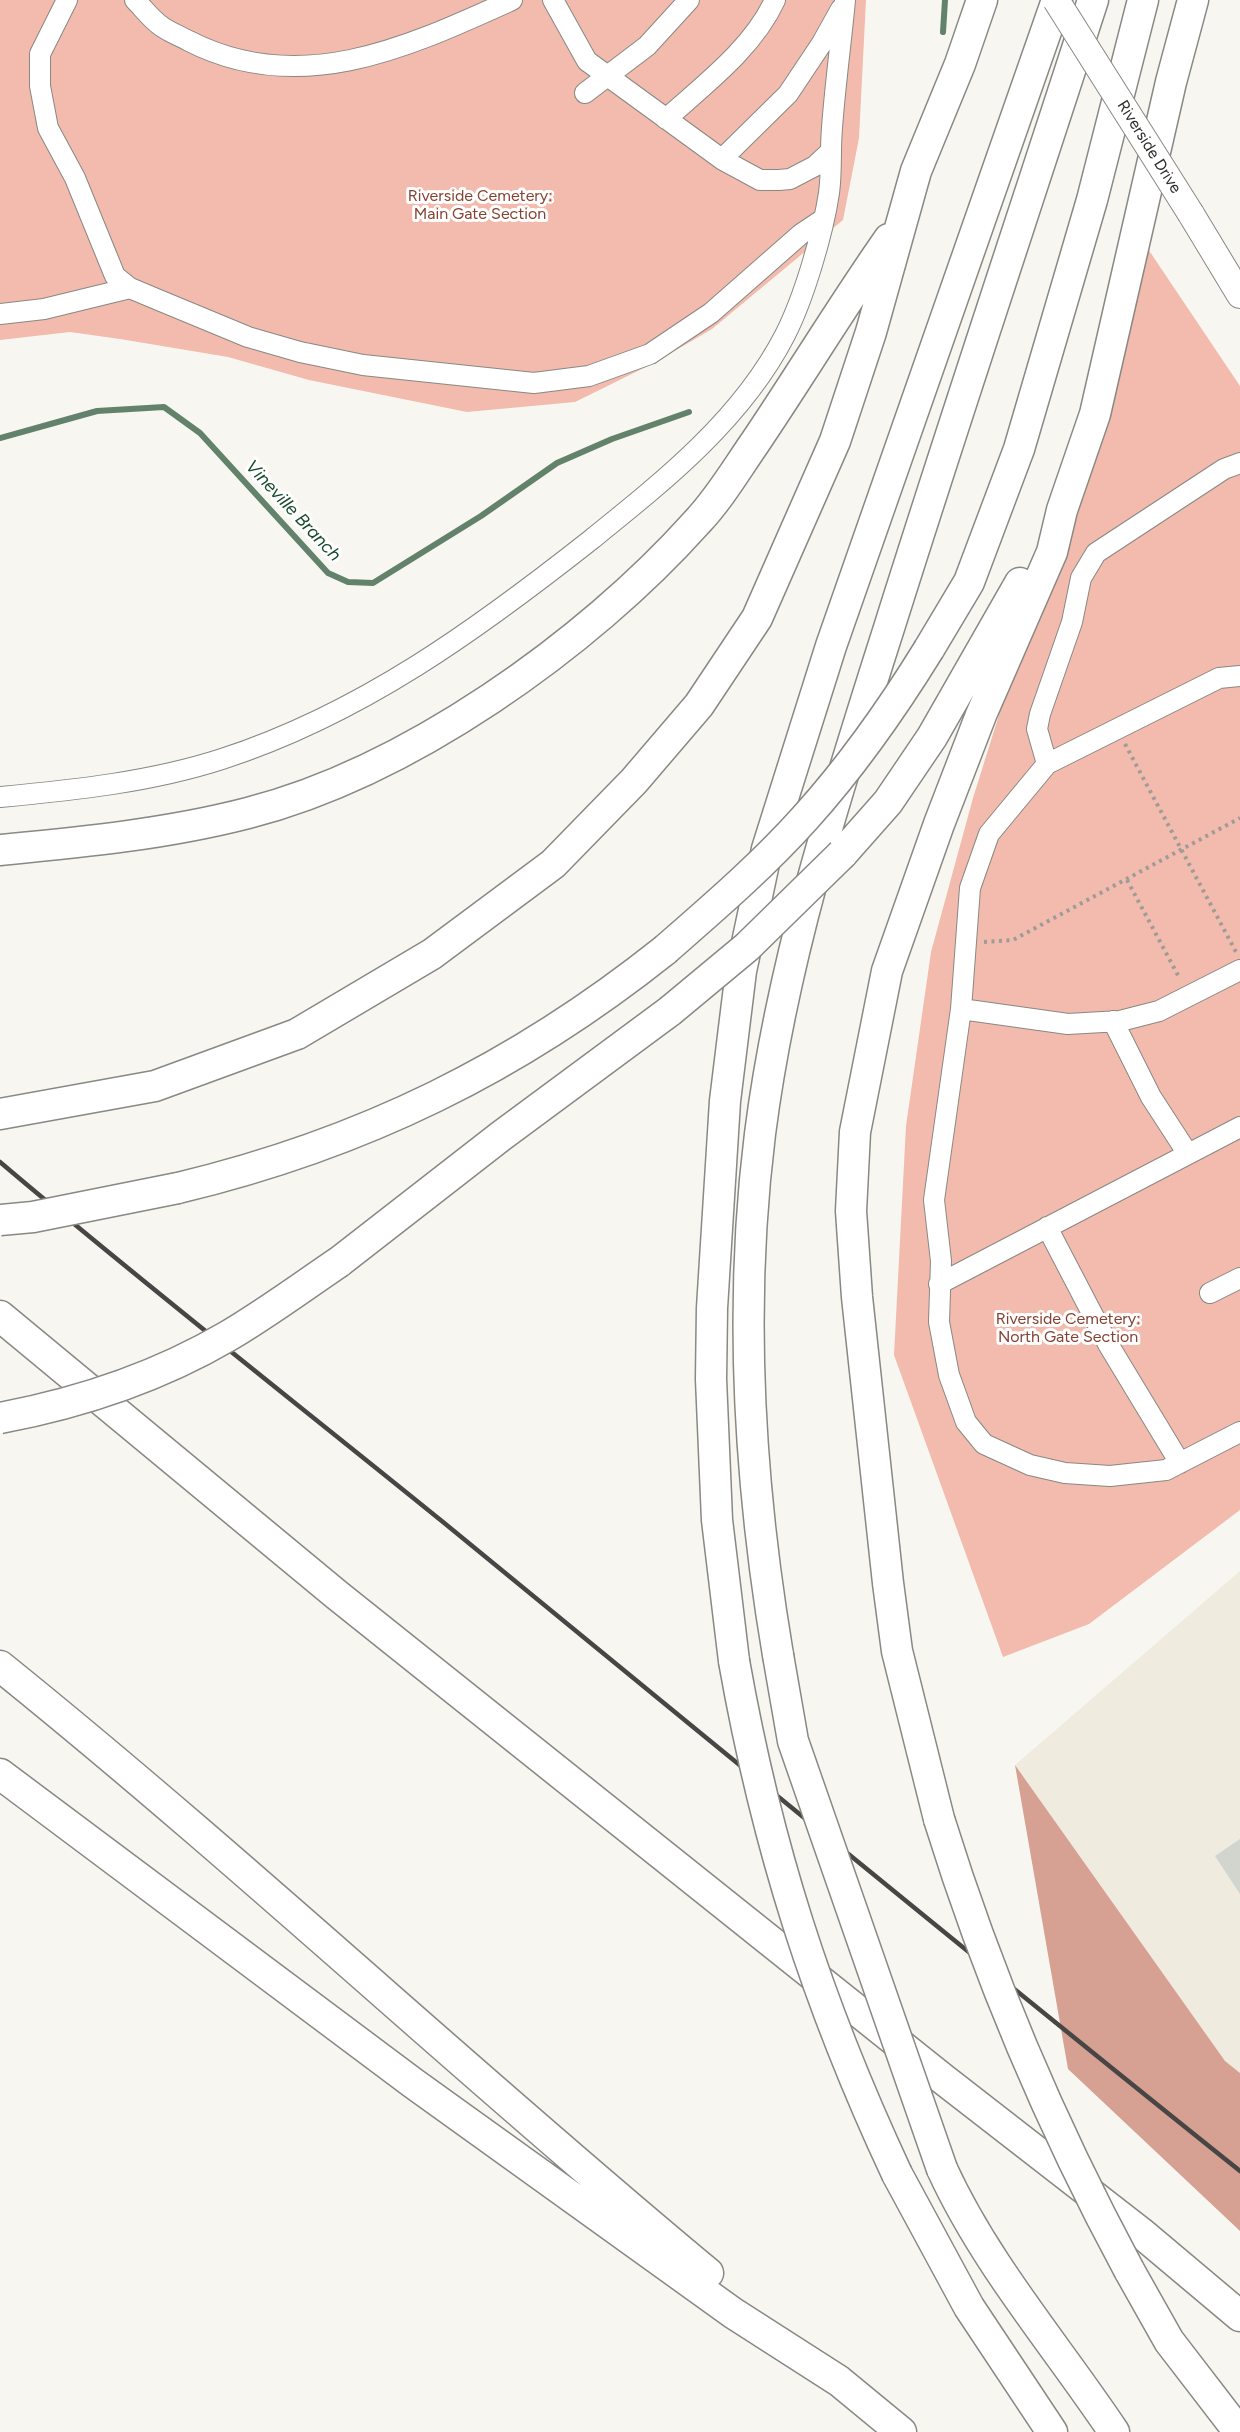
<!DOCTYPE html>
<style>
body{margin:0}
canvas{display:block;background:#f8f6f0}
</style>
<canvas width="1240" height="2432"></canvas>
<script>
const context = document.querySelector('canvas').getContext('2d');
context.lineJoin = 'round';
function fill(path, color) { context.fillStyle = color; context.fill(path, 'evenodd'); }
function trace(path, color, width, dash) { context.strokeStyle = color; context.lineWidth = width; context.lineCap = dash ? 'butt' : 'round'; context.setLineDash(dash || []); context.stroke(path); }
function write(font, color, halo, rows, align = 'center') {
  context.font = font + ' Figtree,sans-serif'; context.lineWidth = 6; context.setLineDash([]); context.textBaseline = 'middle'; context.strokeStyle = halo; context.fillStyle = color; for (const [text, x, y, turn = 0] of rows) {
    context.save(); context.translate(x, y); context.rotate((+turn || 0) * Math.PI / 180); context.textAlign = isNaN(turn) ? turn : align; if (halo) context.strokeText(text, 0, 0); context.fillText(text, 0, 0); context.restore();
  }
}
const built = new Path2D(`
 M1240,1571V2073L1225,2061L1015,1765Z`);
const green = new Path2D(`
 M0,0H866L859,138L843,220L712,329L654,363L575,402L467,412L309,380L228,357L120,339L70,332L0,340Z
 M1142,240L1240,386V1510L1089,1624L1003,1657L894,1355L906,1126L931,952L973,798L1081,453Z`);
const forest = new Path2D(`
 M1015,1765L1225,2061L1240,2073V2231L1068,2069Z`);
const stream = new Path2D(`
 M943,32L945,0
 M0,438L97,411L164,407L200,433L328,573L348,582L373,583L481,516L557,463L612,439L689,412`);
const building = new Path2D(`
 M1240,1839V1894L1215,1856Z`);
const path = new Path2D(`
 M1125,744L1236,952
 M1127,880L1180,979
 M984,942L1013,940L1240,818`);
const minor = new Path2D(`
 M67,0L40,54V86L48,128L75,178L115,276L130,288L161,301L248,337L300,352L363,365L534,383L589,376L650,354L711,313L801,234L822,220
 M135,0C143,8 151,19 161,26C169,32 180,36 189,41C300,98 408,47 512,0
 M553,0L587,61L723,160L760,180H779L790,179L815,166L831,151
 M585,93L647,46L689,0
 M666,119C705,84 753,48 775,0
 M722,159L788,94L822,43L841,9
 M0,314L44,309L130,288
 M1240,676L1219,678L1047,764L989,834L970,888L961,1009L934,1200L941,1261L939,1322L949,1375L966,1422L984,1444L1030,1465L1065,1473L1110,1476L1166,1470L1240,1432
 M1047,764L1037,729L1040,714L1072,622L1081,578L1096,553L1224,469L1240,463
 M0,797C75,790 151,782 222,759C361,714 478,629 592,539C664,481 742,419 785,335C804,298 823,233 829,193C832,172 830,150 832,128C835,86 841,43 845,0
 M961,1009L1068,1024L1120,1021L1159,1011L1240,970
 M1113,1021L1151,1097L1188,1154
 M1047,1227L1108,1344L1180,1463
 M939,1284L1240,1127
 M1210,1293L1240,1278`);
const major = new Path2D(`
 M1191,214L1240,295`);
const highway = new Path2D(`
 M929,649L969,582L1019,449L1092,200L1143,0
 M0,850C83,842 167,834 248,813C408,772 587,645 697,522C719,499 736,470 754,444C800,376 842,306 889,239
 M842,854L888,802L932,737L1020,583
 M0,1114L155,1086L297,1034L432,954L553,864L634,781L699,705L757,618L835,441L871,332L916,171L960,64L982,0
 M178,1188C362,1144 517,1068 665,950
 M339,1262L501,1136L670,1011
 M0,1316L337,1595L943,2079L1140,2232L1240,2316
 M778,1655C749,1483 738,1309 760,1134C782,961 836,794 889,628C955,418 1025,210 1093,0
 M734,1661L717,1520L711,1379L712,1308L725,1101L741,971L767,849L831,646L1057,0
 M0,1666C242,1861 469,2075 708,2273
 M0,1774L413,2083L733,2313L839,2381L901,2432
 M939,1819L897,1651L888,1583L857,1297L851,1211L855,1132L887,971L939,824L981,715L1052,552L1062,510L1095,414L1171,82L1193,0
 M942,2169C986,2265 1056,2345 1114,2432
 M897,2174L969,2307L1052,2432
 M1129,2270L1169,2341L1239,2432`);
const rail = new Path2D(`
 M0,1162C145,1285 295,1402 443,1522C708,1739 972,1957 1240,2171`);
const majorBridge = new Path2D(`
 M1056,0L1191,214`);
const highwayBridge = new Path2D(`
 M665,950C713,908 762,866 805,818C852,766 892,709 929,649
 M670,1011L747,947L842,854
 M0,1220L33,1217L178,1188
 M0,1418C80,1403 158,1377 228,1336C267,1313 302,1287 339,1262
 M778,1655L793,1741L942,2169
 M734,1661C767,1847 817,2003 897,2174
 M939,1819C988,1977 1051,2125 1129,2270`);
const streetNames = [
 ["Riverside Drive",1149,147,58]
];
const parkNames = [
 ["Riverside Cemetery:",480,196],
 ["Main Gate Section",480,214],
 ["Riverside Cemetery:",1068,1319],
 ["North Gate Section",1068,1337]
];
const waterNames = [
 ["Vineville Branch",293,511,47]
];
fill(built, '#efebde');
fill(green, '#f2bbad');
fill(forest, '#d6a093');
trace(stream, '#63826b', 6);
fill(building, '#d2d4ce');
trace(minor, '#898883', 22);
trace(major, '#898883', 28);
trace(highway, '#898883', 33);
trace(path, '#9d9c98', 4, [3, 4.5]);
trace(minor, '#fff', 20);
trace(major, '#fff', 26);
trace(highway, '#fff', 30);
trace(rail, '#474644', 4.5);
trace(majorBridge, '#898883', 28, []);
trace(highwayBridge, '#898883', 33, []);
trace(majorBridge, '#fff', 26);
trace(highwayBridge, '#fff', 30);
write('16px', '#2c2c2a', '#fff', streetNames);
write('16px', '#854131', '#fff', parkNames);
write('italic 18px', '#164b2b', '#fff', waterNames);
</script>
